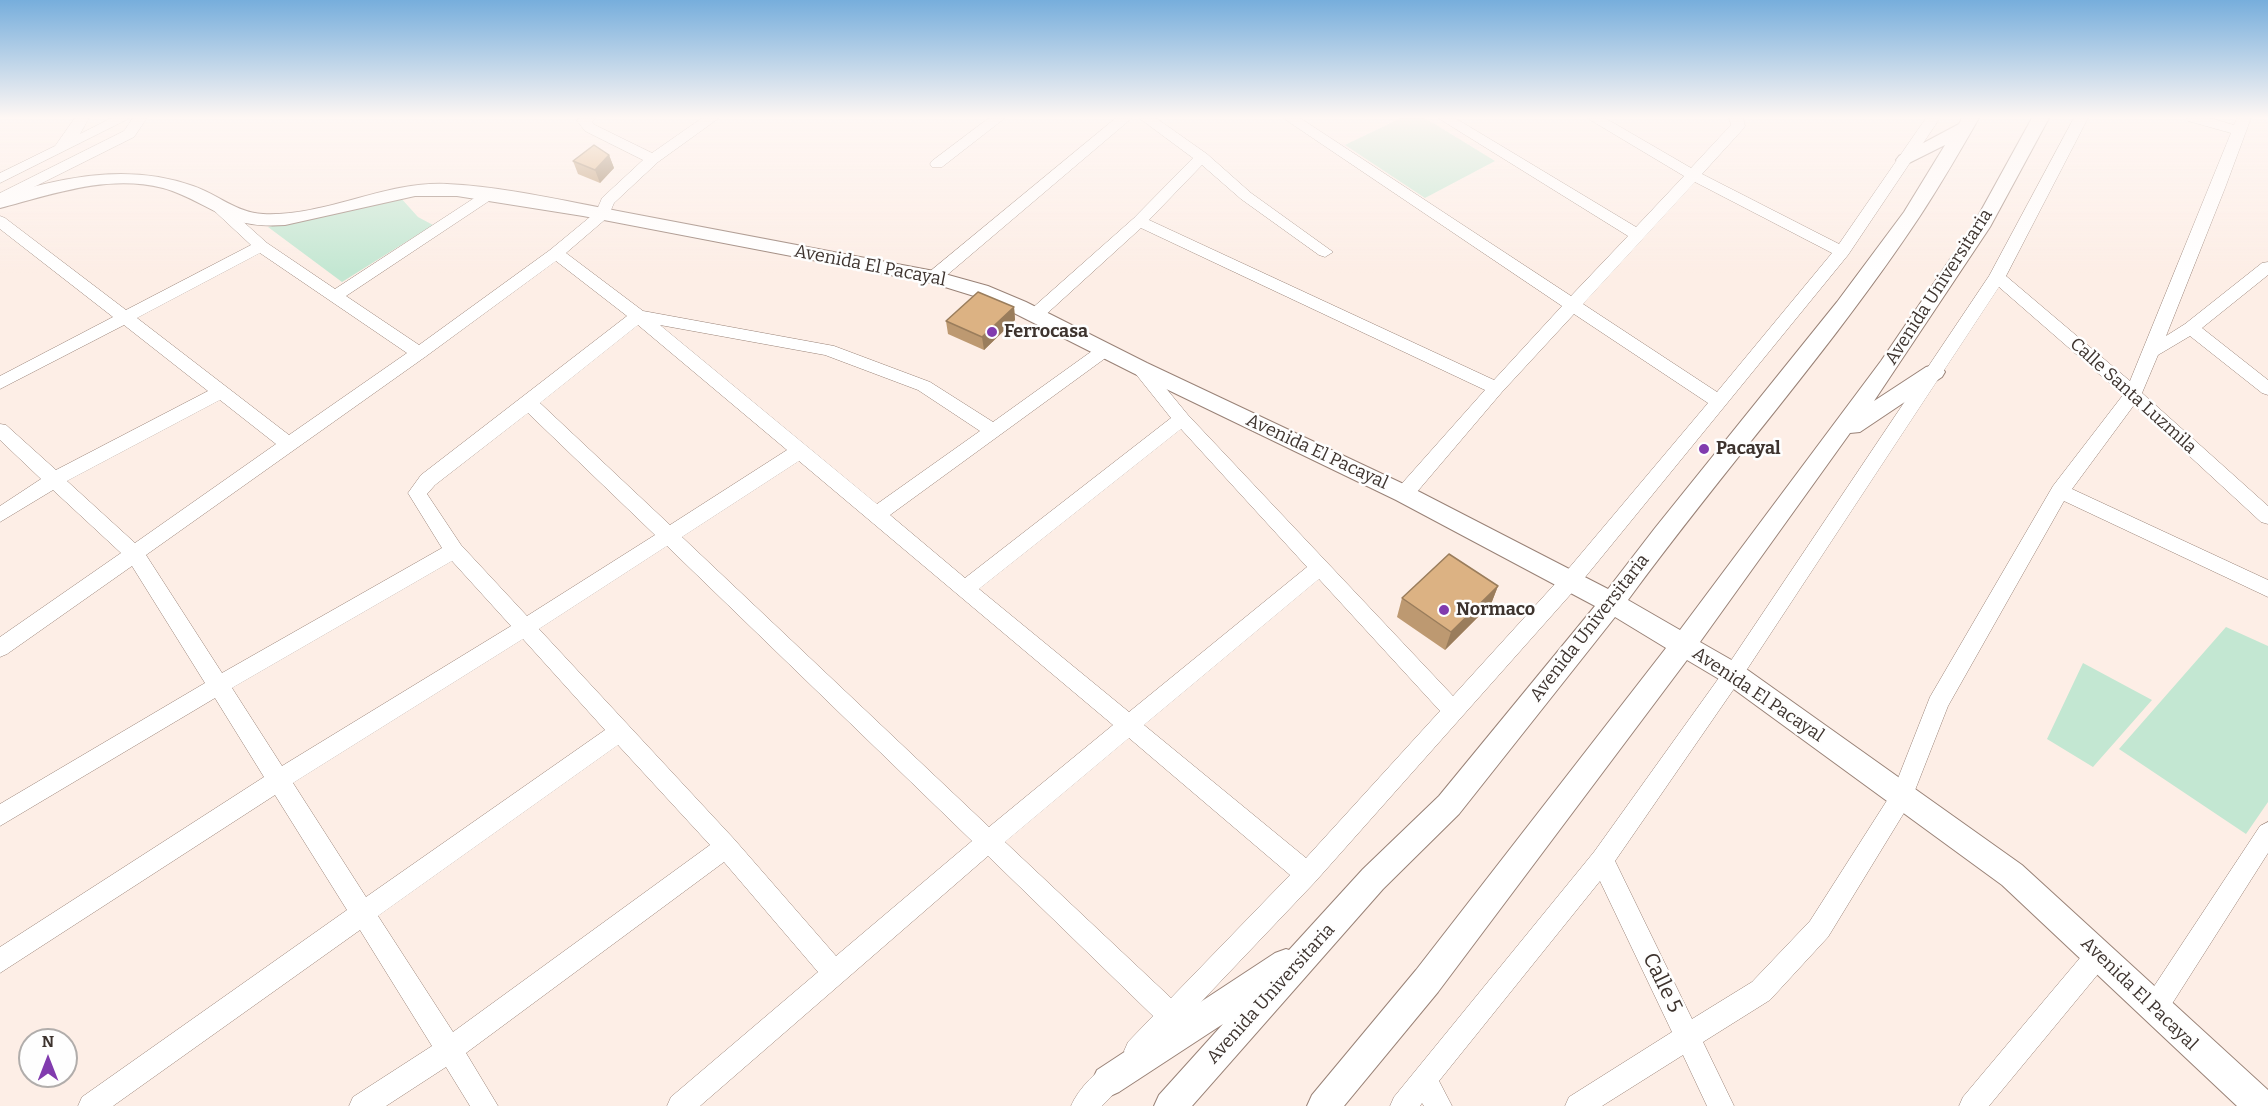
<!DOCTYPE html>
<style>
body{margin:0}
#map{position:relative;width:2268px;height:1106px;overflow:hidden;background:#fdeee6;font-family:Bitter,serif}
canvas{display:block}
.north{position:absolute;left:18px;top:1028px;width:60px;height:60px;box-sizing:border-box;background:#fefefe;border:2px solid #b1adab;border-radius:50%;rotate:0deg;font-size:16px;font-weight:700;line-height:24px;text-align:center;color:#3d332e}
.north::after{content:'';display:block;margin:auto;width:21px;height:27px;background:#813bae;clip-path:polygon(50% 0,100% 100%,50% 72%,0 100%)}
</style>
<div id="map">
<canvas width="2268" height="1106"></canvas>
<div class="north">N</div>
</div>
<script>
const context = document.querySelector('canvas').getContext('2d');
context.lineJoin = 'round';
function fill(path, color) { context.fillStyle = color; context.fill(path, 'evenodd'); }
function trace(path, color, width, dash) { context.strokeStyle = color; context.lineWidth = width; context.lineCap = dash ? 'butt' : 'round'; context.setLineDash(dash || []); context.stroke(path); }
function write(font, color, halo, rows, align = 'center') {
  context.font = font + ' Bitter,serif'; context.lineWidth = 5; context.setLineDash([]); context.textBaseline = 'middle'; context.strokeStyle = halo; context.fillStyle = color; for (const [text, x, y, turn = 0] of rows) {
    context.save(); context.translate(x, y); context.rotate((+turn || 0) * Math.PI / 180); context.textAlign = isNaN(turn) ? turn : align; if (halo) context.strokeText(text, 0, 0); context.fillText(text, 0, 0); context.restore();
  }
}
const green = new Path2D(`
 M1401,118H1425L1495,161L1425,198L1345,145Z
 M400,197L418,217L433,225L342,282L268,227Z
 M2226,627L2268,646V802L2246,834L2119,749Z
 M2083,663L2152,700L2093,767L2047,739Z`);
const minor = new Path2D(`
 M75,118H89L80,134L111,118H130L0,183V173L55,146Z
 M133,118H147L134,137L0,204V193L124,131Z
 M579,118H596L592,122L595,125L652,153L702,118H719L658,162L614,203L608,217L566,253L643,311L834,346L930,382L993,422L1099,346H1111L1113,350L1111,354L890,515L965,578L1171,418L1131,368L1134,364H1146L1188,415L1453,696L1564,574L1708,403L1574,314L1502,392L1411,499L1404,501L1397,499L1395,494L1397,489L1485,390L1141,228L1041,319H1029L1027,315L1029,311L1134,218L1193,158L1139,118H1156L1207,154L1251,193L1333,252L1325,257L1319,255L1241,199L1202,165L1149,220L1494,380L1562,306L1283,118H1300L1571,296L1628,236L1438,118H1455L1636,227L1684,176L1587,118H1605L1691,168L1731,125L1729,118H1743L1745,126L1743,129L1702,174L1839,244L1926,118H1940L1848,255L1578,586L1315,882L1146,1060L1137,1064L1128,1060L1124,1051L1128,1042L1153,1016L988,856L700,1106H667L671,1097L818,972L724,862L466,1053L498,1106H470L446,1067L386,1106H349L353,1097L432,1046L360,930L113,1106H78L82,1097L347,910L275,795L0,973V947L264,777L215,698L0,826V804L205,683L132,566L7,654L0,657V637L121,553L53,490L0,522V506L41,479L0,440V424L6,425L56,470L208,391L124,325L0,389V376L113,317L0,229V216L5,218L126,310L251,245L209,206L206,203L209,200H219L267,243L335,289L485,191H495L498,194L495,197L346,296L419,345L550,250L596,212L602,198L643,160L585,131L577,121ZM1695,182L1832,253L1717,392L1583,304ZM260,253L407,353L289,435L137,318ZM556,261L627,316L421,475L408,493L442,548L222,673L146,555L425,357ZM638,325L787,450L670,525L540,403ZM660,325L825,355L918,390L980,431L877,504ZM220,400L276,444L135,543L67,481ZM528,413L655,535L527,616L461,545L427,494L435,485ZM1181,429L1307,567L1129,712L979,589ZM799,461L1113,725L989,827L682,537ZM667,546L972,841L836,956L734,839L539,629ZM452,561L511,626L282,766L232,688ZM1319,579L1440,711L1306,858L1144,725ZM523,639L605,730L366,897L293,783ZM1129,738L1290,875L1171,998L1005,842ZM618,745L710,845L453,1032L378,916Z
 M989,118H1005L942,167H932L930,164L932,161Z
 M1116,118H1132L940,281H928L926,277L928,273Z
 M2074,118H2088L2006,276L2130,381L2231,133L2188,121L2186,118H2210L2234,125L2237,118H2251L2225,188L2166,336L2185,324L2262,263L2268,262V275L2202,328L2268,380V395L2262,393L2190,336L2158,355L2142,393L2268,506V524L2261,522L2134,405L2072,489L2268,580V597L2064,501L1948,706L1910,803L1828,937L1770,1000L1703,1042L1734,1106H1707L1683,1055L1602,1106H1565L1569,1097L1672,1032L1600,881L1439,1081L1452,1106H1424L1422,1103L1420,1106H1390L1394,1097L1594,852L1726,668L1989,276ZM1999,287L2123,395L2053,486L1930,697L1893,791L1810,921L1752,982L1692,1019L1615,861L1740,680Z
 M2268,822V853L2163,1018L2154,1022L2145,1018L2141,1009L2145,1000L2260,826Z
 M2099,942L2108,946L2111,954L2108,962L1989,1106H1959L1963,1097L2090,946Z
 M1115,1061L1124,1065L1128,1074L1124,1083L1102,1106H1071C1078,1089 1098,1068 1115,1061Z`);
const tertiary = new Path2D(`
 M1962,118H1979C1960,151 1941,184 1920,216C1831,350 1723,470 1628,600L1680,630L1881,361L1972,227L2032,118H2049L1990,227L1874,401L1926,367L1934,365L1942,367L1945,372L1942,377L1860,432L1850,433L1700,642L1742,666L2022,865L2268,1090V1106H2237L2002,885L1724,682L1687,660L1438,992L1344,1106H1307L1312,1095L1416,970L1666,648L1615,617L1459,814L1383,889L1192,1106H1154L1159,1095L1223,1024L1119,1092L1108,1097L1097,1092L1092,1081L1097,1070L1275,953L1286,949L1289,950L1363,869L1439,796L1595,606L1396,500L1133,373L1012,312L974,296L932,283L583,216L457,196H415L285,225C268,226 252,226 235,220C210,211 189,195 163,188C108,174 53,194 0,208V196C64,177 128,163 193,186C217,194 237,213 263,214C326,217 384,181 447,184C506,187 565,201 623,212C726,232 830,251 934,271L988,286L1026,302L1147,363L1412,488L1608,589L1655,528L1837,302L1904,212L1945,145L1905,165L1899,164L1896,160L1899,156L1959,124Z`);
const wall = new Path2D(`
 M609,155L614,168L600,183L578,174L573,161Z
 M1014,307L1015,320L984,350L948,334L946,321Z
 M1498,586L1491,604L1445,650L1397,617L1402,598Z`);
const shadedWall = new Path2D(`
 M609,155L614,168L600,183L595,170Z
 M1014,307L1015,320L984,350L982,337Z
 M1498,586L1491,604L1445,650L1451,632Z`);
const building = new Path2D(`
 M594,145L609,155L595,170L573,161Z
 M978,292L1014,307L982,337L946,321Z
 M1449,554L1498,586L1451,632L1402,598Z`);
const markers = [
 [992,332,6,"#813bae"],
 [1704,449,6,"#813bae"],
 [1444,610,6,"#813bae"]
];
const streetNames = [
 ["Avenida El Pacayal",870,266,11],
 ["Avenida Universitaria",1939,287,-57],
 ["Calle Santa Luzmila",2133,396,42],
 ["Avenida El Pacayal",1317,452,25],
 ["Avenida Universitaria",1590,628,-52],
 ["Avenida El Pacayal",1758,695,34],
 ["Avenida Universitaria",1271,994,-48],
 ["Avenida El Pacayal",2139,994,44]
];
const poiNames = [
 ["Ferrocasa",1004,332],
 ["Pacayal",1716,449],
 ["Normaco",1456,610]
];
const nearStreetnames = [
 ["Calle 5",1662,983,64]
];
fill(green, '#c3e7d2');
trace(minor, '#998277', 1);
trace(tertiary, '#998277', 2);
fill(minor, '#fff');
fill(tertiary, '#fff');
fill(wall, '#bd9971');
fill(shadedWall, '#9a7d5c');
fill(building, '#dcb283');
trace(building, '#9a7d5c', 1.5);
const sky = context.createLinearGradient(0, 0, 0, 273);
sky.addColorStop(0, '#77aedc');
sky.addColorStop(0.43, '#fef7f4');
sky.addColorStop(1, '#fef7f400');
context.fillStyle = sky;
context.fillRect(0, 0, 2268, 273);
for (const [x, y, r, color] of markers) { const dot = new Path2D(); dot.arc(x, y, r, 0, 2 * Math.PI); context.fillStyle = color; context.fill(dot); trace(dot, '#fefefe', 2); }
write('18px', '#3d332e', '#fefefe', streetNames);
write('bold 18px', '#3d332e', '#fefefe', poiNames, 'left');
write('21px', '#3d332e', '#fefefe', nearStreetnames);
</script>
